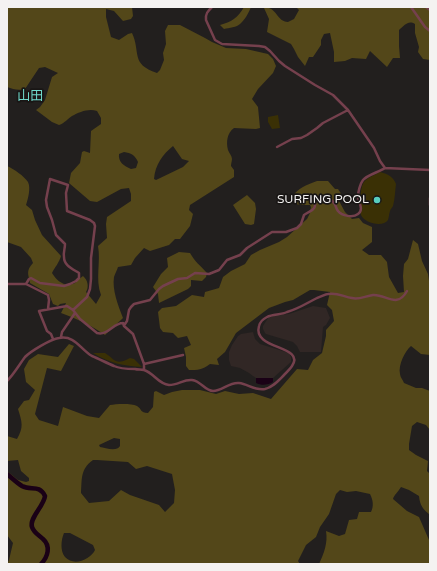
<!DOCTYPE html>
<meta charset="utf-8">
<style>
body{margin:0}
#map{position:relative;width:437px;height:571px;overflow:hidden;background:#221f1e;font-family:"Varela Round",sans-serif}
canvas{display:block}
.frame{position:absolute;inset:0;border:8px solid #f4f2f1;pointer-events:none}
</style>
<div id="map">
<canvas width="437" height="571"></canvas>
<div class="frame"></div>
</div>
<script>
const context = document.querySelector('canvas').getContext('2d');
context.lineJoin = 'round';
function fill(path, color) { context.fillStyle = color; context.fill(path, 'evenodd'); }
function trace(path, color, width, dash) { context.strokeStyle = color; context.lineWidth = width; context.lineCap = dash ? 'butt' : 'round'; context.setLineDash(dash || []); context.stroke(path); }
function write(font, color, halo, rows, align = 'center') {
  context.font = font + ' "Varela Round","Noto Sans JP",sans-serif'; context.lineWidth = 3.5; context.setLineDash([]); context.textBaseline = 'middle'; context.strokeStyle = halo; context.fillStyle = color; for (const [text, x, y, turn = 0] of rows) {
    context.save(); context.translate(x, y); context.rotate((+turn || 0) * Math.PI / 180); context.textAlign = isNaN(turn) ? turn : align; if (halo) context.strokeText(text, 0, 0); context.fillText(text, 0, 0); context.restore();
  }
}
const built = new Path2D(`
 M313,306L326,308L330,318L326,325L323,327L321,352H300L297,346L293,342L266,334L265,333L263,329V326L268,318L277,315L289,314Z
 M253,332L255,339L260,344L289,353L291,357V362L273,378H256L253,376L249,373L240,368L231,366L229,360V352L232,345L238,336L241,334Z`);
const green = new Path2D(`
 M278,115L280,128L272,129L268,122V117Z
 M380,172C387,174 393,176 396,184C395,191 395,199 393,206C392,208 391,208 390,211C389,214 389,217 388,220C383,228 364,223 361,215C359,208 360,187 364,182C368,177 375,175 380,172Z
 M93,353H105C116,360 115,366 130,358L134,359L142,367C124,366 109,363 93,353Z`);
const forest = new Path2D(`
 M7,7H132L133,16L131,19L123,21L114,11L106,9V17L111,37L119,40L128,34L132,33C141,52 130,64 157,73L160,70L164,60L163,53L166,44L165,31L168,25H180L205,38L212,42L226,48L246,49L268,54L273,59L276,66L273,73L258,89L252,99L258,107L260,128L256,129L234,128C227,133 226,142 228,150C229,153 232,156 232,159C232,161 231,163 231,166L234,170V177L190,205L189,210L193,214L190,226L180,239H175L169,245L150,251L144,248L135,258L131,265L118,267C117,270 115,274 114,277C112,290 118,305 123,318L105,335C91,325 77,319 61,313L66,303L60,304L58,306L53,304L49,294L30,283C28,273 26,271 33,263L31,258L21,247L7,242V166C14,169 24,176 28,182C31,188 28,199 26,205L32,210L35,220L42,235L61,256C59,263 55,267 52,273C57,281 65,288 75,283C77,281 80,278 83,276C88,280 89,287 86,292L96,304L101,295C95,279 101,262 98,246L107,238L106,224L107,217L131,201V194L129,188L121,189L97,202L90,201L69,183L71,173L80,163L82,152L84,151L90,153L91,131L101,124V118L97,111C89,108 79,112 72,116C67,119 65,123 59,125L52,122L36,110L40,107L45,100L52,77L58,73L45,67L39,68L25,89C18,91 13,89 7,87ZM173,146L182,159L189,161L183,167L156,180L154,179C155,165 163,154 173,146ZM124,152C131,153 135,155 138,162L136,168L131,169C124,166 118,162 119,154Z
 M244,7H251C249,12 245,20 240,24C237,27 229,28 224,29L220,25C231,22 238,18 244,7Z
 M264,7C277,7 277,22 288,22C290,21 292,20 294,19L299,10L296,7H430V60L423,59L418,52L419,47L415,33V24C408,20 405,25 399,30V46L400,58H393L387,67L370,51L366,59L352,58L345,61L334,62V52L330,33L324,34L321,40V45L313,57H309L305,66L298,57L294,49L291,44L267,32L269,19L264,8Z
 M317,181H328L335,189H338L342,195L339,201L345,212L352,219L359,218L363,223L372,227V242L362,250L369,255H381L387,262L389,277L398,293L404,292L403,276L404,264L408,259L413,240L418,244L422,261L428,274L430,288V355L421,354L411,346C405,351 398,365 400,374C400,377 403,380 404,383L416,388H422L430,391V430L426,425L417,422L412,426L409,444V450L416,455L428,461L427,471L430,474V515C423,509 420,506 419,496L409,490L401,487C398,492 394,495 393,499L407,511L419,517L429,540L430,539V564H319C324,553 328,543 326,531L339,536L345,534L349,520L357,519L359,512H371C374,506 373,500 370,494L356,491L347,492L340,490L336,494L329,514L320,527L316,537L306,545L298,561L300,564H7L9,560L13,543L7,535V471L18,480L26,482L29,481V478L21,471L18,460L7,461V436L17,439C24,427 22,422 18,409L24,401L29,400L35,390L26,382L24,369L29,360L38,354L58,357L69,344L74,346L61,371L47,368L35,414L39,420L58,426L63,407L87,416L99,418L110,405C116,404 131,403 137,406C142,409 140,413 148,413L153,407L154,392L156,391L164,395L172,392L182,390H200L216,394L225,391L239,394L253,393L271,399L297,369L308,370L313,360L322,353L326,336V330L334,321L332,310L327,305L330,292L314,290H310L293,300L285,302L269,308L236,333L225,352L217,359L219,365L210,364C202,370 198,370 189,370L186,366V357L184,348L191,345L187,336L178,338L173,333L163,332L160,328L158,312L162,308L176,306L192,295L204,297L205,292L219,288L223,277L231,271L245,264L251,255L260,250L279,242L287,237L307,219L310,213L311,207L310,205C303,205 292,206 291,198C298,188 306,185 317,181ZM114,438L120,439C120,439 120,445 120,446C117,452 105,448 100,447L99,445ZM93,460H97L128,462L136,469L147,466L172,474L175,490L174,503L165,512L159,505L130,495L121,490L109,501L89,503L81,493C82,480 80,469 93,460ZM64,533H70L93,545L95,550C91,559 74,567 65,557C60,551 61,540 64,533Z
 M247,195L255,203L256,209L254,224L251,225L245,224L233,205Z
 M179,252L190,253C195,262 200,265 207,273L206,277L202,281L191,280V286L188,289L159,303L158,294L153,287L161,274L168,267L167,258Z`);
const water = new Path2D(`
 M256,378H273V382C268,385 262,386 256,383Z`);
const river = new Path2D(`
 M7,474C12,478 17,483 22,486C31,491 39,484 45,496C44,506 29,518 32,527C34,533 39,535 43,539C51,546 48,557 41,564`);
const minor = new Path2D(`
 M212,7C208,11 205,14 206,20L215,40L222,44L259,46L265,47L270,51L279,61L285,66L315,85L333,95L348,110L374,148L380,161L385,168L430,170
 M411,7L425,27L430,31
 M426,7L430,10
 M277,147L292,139L301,138L307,135L317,128L323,123L348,110
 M430,198V205
 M7,284H26L29,279L31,278L40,283L64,286L70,284L76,281L79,278V273C73,269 64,266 64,257C63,253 65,249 65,244L56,235L52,220L47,207L46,200L50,179L68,185L66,193L67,211L90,220L94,223L95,226L91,258V279L90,289L87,297L73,310
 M26,284L48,295L49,300L48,309
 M61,337L62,332L75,313
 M53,339L51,334L47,331L39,311L67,306L73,310L80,319L97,333C108,336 113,323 123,323
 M144,364L183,355
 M144,370V364L133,334L124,326L123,323L125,324L127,321L129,310L131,307L134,304L150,300L159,289L163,286L178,279L187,278L195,273L209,274L219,270L227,260L240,255L247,248L272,232H286L297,228L301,224L304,215C313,209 316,211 315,199L318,197C322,196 331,198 334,203C336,205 336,209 338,211C342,216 353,218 358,214C364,210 359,203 358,197C358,192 360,184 363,180C367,175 379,172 385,168
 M7,381C14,374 19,365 25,357C31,351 51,339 59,338C75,335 80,349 92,356C99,359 107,363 114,366C120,369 128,369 135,369C138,370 141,369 144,370C154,373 158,384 169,385C178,385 184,379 192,380C201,381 205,391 213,391C222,391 229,382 239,383C248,384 255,391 265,389C273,387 278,381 284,375C287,372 290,369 292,366C306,345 252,350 259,326C260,322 263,319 267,317C273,314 281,315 287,312C298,309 307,303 317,298C321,297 325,294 328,294C337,292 344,297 352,298C359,300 365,296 373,295C386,294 397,309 407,291`);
const markers = [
 [377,200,4,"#58cebf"]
];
const poiNames = [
 ["SURFING POOL",369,200]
];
const neighbourhoodNames = [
 ["山田",30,97]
];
fill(built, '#312725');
fill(green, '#3a3005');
fill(forest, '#534719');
fill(water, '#1a0116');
trace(river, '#1a0116', 4.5);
trace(minor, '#75404d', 2.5);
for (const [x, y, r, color] of markers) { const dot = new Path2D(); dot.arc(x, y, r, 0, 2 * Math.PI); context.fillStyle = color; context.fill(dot); trace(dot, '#191615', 1.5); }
write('12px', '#f4f2f1', '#191615', poiNames, 'right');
write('13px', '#70d9cb', '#191615', neighbourhoodNames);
</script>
